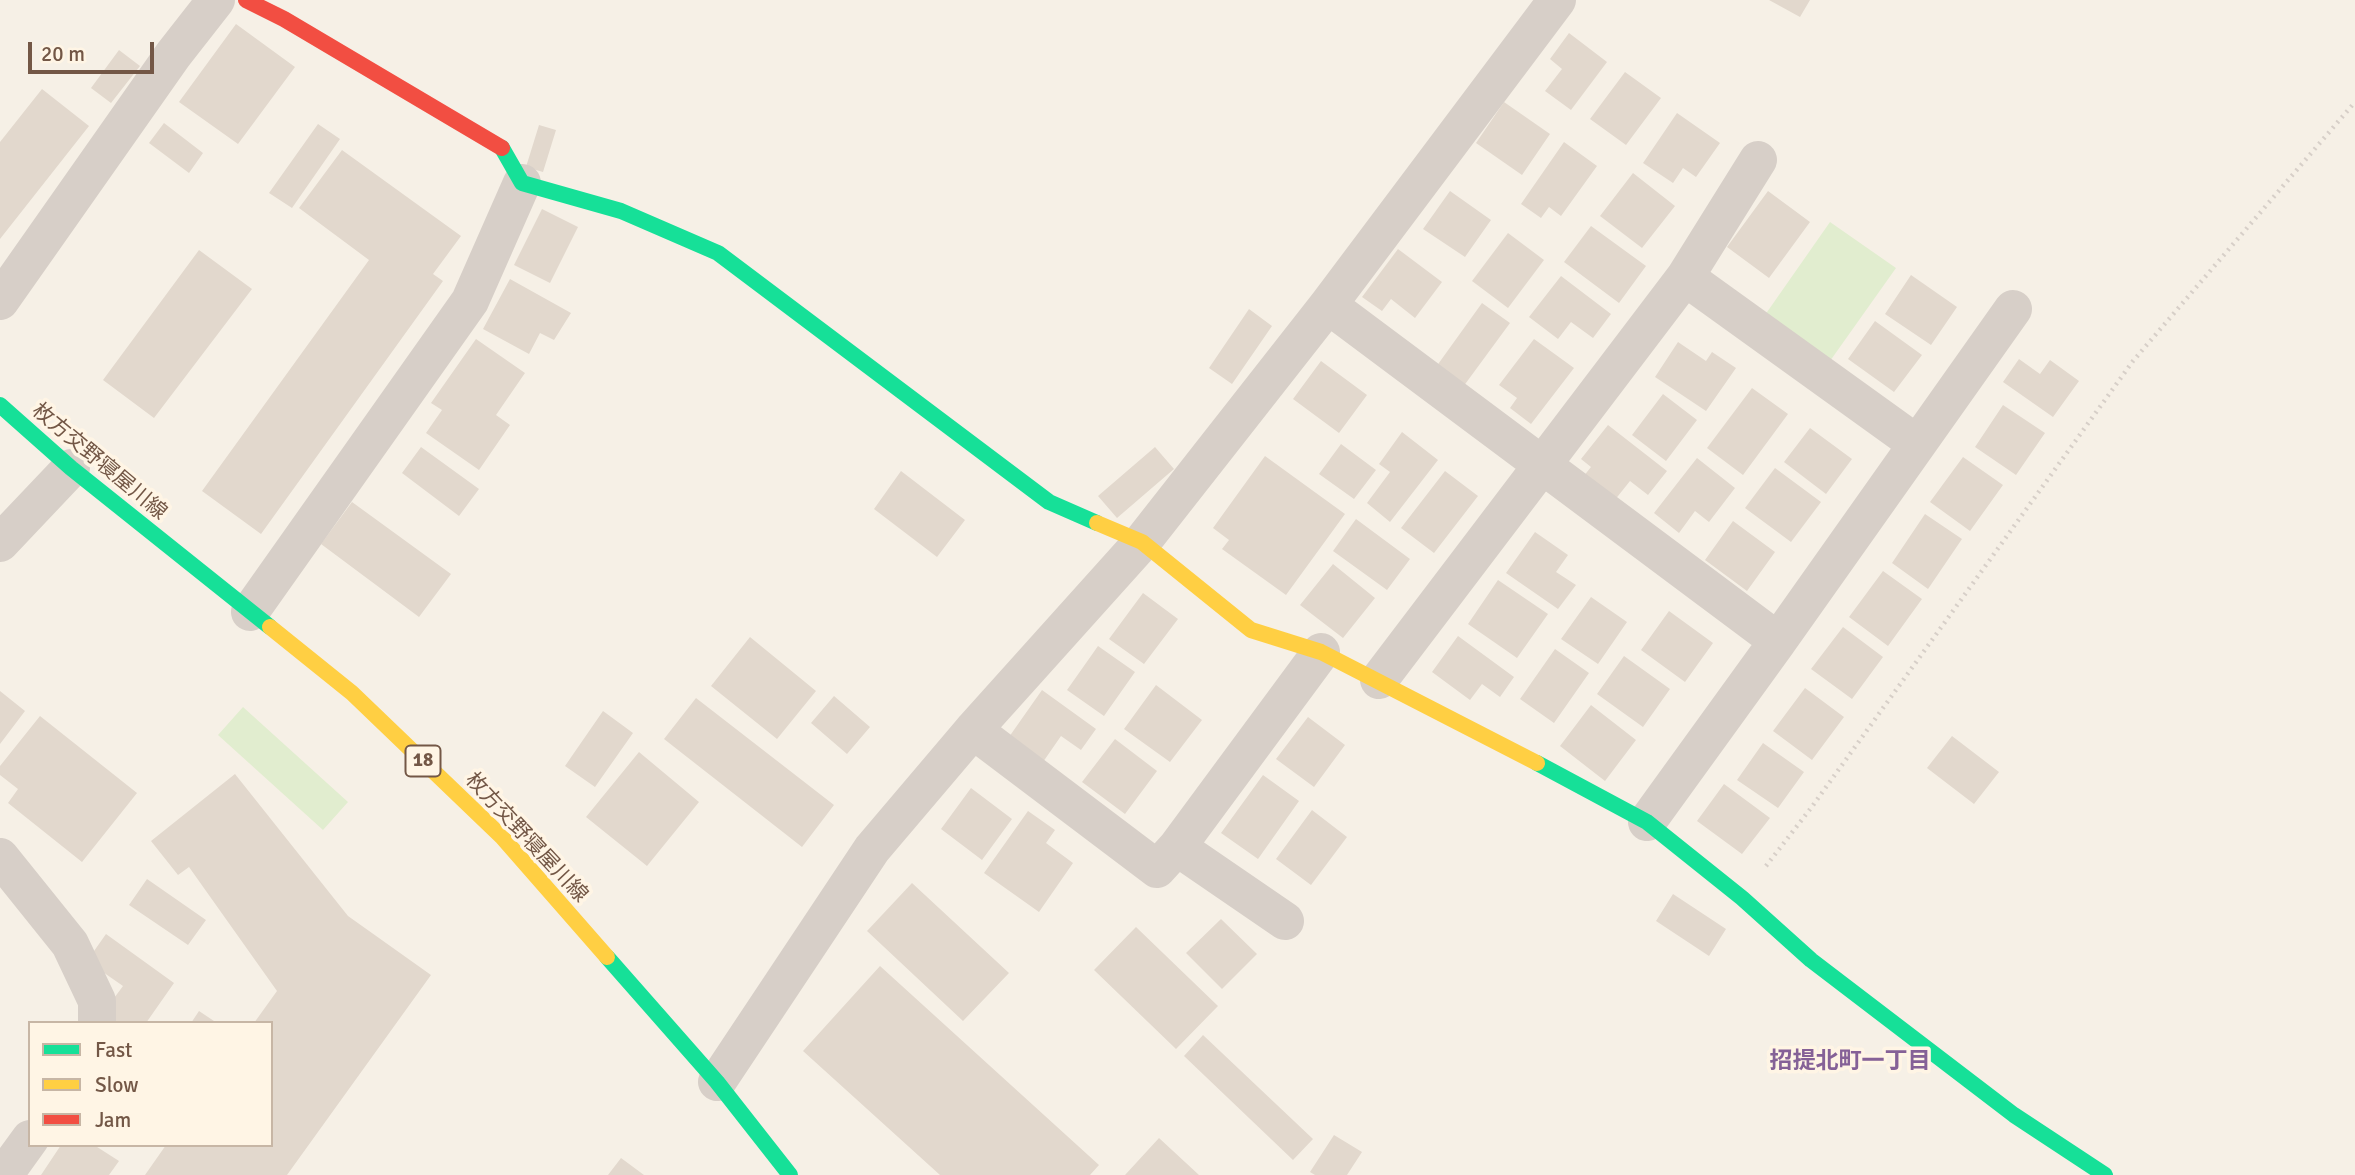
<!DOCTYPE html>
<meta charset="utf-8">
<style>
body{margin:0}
#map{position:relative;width:2355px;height:1175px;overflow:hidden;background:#f6f0e6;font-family:Signika,sans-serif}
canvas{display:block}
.legend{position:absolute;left:28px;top:1021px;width:245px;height:126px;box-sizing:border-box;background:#fff5e5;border:2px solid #c7b6a5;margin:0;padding:9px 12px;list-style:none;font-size:21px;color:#735746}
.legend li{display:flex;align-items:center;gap:14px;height:35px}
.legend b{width:35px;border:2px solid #c7b6a5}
.scale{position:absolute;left:28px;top:42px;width:126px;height:32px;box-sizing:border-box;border:4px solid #735746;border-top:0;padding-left:9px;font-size:21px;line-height:24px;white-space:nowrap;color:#735746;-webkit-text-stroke:5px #fff5e5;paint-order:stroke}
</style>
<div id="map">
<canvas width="2355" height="1175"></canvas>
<ul class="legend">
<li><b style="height:9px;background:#16e098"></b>Fast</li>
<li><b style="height:9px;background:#ffcf43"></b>Slow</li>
<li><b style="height:9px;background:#f24e42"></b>Jam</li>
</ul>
<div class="scale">20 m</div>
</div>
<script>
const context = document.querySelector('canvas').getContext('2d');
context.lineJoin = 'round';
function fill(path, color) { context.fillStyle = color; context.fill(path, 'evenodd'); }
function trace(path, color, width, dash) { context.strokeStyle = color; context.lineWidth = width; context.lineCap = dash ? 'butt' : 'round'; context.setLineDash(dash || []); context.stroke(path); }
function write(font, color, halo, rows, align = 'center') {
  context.font = font + ' Signika,"Noto Sans JP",sans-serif'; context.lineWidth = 7; context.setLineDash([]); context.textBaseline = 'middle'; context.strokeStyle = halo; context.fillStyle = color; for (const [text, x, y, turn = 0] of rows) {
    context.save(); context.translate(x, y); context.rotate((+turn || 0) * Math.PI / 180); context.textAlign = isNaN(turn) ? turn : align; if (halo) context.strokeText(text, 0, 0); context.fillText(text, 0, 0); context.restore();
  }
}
const green = new Path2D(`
 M1830,222L1896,268L1830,361L1765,315Z
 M243,707L348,802L323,830L218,735Z`);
const building = new Path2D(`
 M1769,0H1810L1800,17Z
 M236,24L295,67L238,144L179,102Z
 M1569,33L1607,62L1571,110L1545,91L1562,69L1550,59Z
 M119,50L140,66L111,103L91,88Z
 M1625,72L1661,98L1626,145L1590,119Z
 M42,89L89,126L0,239V142Z
 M1504,102L1550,134L1522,175L1476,143Z
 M1677,113L1720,143L1696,177L1683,168L1673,183L1643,163Z
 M164,123L203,153L189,173L149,143Z
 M318,124L340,139L292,208L269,193Z
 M539,125L556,130L543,172L526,167Z
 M1564,142L1597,166L1561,216L1549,207L1541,218L1521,204Z
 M342,150L461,236L433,274L443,281L261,534L202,491L369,260L299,208Z
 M1633,173L1675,206L1642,248L1600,216Z
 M1450,191L1491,220L1465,257L1423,229Z
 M1768,191L1810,222L1769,278L1727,247Z
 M542,209L578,227L550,283L514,265Z
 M1591,226L1646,266L1619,303L1564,262Z
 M1508,233L1544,260L1508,308L1472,281Z
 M1398,249L1442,282L1415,318L1391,299L1382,311L1362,297Z
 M199,250L252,289L154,418L103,380Z
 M1911,275L1957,307L1931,345L1885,314Z
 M1561,276L1611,314L1593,338L1571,322L1558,339L1529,317Z
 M510,279L571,313L554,340L540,333L529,354L483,329Z
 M1482,303L1510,323L1463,387L1436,367Z
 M1249,309L1272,326L1232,384L1209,368Z
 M1875,321L1922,355L1894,392L1848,359Z
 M476,339L525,373L496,415L510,425L479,470L426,433L442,410L431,403Z
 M1534,339L1574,368L1531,424L1510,408L1517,398L1499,385Z
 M1678,342L1706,361L1712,352L1736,368L1706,411L1655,377Z
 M2019,359L2040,374L2050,360L2079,381L2053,417L2003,382Z
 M1321,361L1367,395L1339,433L1293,399Z
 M1752,388L1788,414L1743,475L1707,448Z
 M1663,394L1697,420L1666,461L1632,435Z
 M2003,405L2045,433L2016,475L1975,447Z
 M1608,425L1667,471L1648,495L1630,481L1614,501L1583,477L1591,467L1581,459Z
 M1810,428L1852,459L1826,494L1784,462Z
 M1402,432L1438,460L1390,522L1367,503L1390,472L1379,464Z
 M1341,444L1376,470L1354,499L1319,474Z
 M421,447L479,489L459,516L402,473Z
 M1155,447L1174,469L1117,518L1098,496Z
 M1265,456L1345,514L1286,595L1222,549L1229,540L1213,528Z
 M1963,457L2003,485L1970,531L1930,502Z
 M1697,458L1735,488L1709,522L1695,511L1679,533L1654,513Z
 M1775,468L1821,502L1791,542L1745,508Z
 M901,471L965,520L937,557L874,509Z
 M1445,471L1478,496L1434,553L1401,528Z
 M352,502L451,574L419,617L321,544Z
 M1925,514L1962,539L1928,589L1892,563Z
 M1356,519L1410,559L1387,590L1333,551Z
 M1733,521L1775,552L1747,591L1705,560Z
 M1535,532L1568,555L1556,572L1576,585L1558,609L1506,573Z
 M1333,564L1375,598L1343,638L1300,605Z
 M1883,571L1922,599L1888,646L1849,617Z
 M1498,580L1548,614L1517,658L1468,624Z
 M1143,593L1178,619L1144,664L1109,639Z
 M1591,597L1627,622L1598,664L1561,639Z
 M1669,611L1713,643L1685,682L1641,650Z
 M1843,627L1883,657L1852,699L1811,669Z
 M1458,636L1514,677L1500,697L1482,684L1470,700L1432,672Z
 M750,637L816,691L777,739L711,686Z
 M1098,646L1135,672L1104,716L1067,690Z
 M1555,649L1589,673L1554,723L1520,699Z
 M1624,656L1670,689L1643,727L1597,694Z
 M1156,685L1202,720L1170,762L1124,729Z
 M1805,688L1844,717L1812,760L1773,731Z
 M1042,690L1096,729L1081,750L1061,736L1043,762L1009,737Z
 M0,691L25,711L0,744Z
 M834,696L870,727L847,754L811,723Z
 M696,698L834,805L802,847L664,739Z
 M1591,705L1636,740L1605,781L1560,746Z
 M603,711L633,733L595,787L565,766Z
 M40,716L137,793L82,862L8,803L18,789L0,775V766Z
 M1308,717L1345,745L1314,787L1276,759Z
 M1952,736L1999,772L1974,804L1927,768Z
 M1115,739L1157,771L1125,814L1082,782Z
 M1763,743L1804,772L1778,808L1737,780Z
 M639,752L699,802L647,866L586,817Z
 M235,774L348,916L431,975L287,1175H145L166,1145H271V1023H254L277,991L189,867L178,875L151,841Z
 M1263,775L1299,801L1258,859L1221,833Z
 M1724,784L1770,818L1742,854L1697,821Z
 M971,788L1012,819L982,860L941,829Z
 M1312,810L1347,837L1311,885L1276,859Z
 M1028,811L1055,830L1046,843L1073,863L1039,912L984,873Z
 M147,879L206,920L188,945L129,905Z
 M912,883L1009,973L963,1021L867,931Z
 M1673,894L1726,929L1709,956L1656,921Z
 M1221,919L1257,954L1222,989L1186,953Z
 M1136,927L1218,1006L1176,1049L1094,970Z
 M106,934L174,983L146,1023H116L103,1013L123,986L87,961Z
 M880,966L1099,1165L1090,1175H940L803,1051Z
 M199,1011L217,1023H191Z
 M1203,1035L1313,1139L1293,1160L1184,1056Z
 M1334,1135L1362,1152L1347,1175H1315L1310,1172Z
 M1159,1138L1199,1175H1125Z
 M61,1145H94L119,1161L109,1175H41Z
 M621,1158L644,1175H608Z`);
const path = new Path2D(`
 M1766,866L1811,808L2133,361L2355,102`);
const street = new Path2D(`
 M1685,277L1917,444
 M0,301L173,55L216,0
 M1328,305L1778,641L1647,822
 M0,543L71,468
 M250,612L470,301L522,183
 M1778,641L2013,309
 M1379,680L1685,277L1758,160
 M973,730L1157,869L1177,847L1321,652
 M1177,847L1285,921
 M0,857L70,944L97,1001V1023
 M717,1082L872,849L973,730L1142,542L1328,305L1557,0
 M4,1175L30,1139`);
const fast = new Path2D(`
 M502,148L522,183L621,211L718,253L1049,502L1097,523
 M0,405L71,468L270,627
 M1537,763L1647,822L1742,898L1811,960L2014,1115L2105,1175
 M607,957L717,1082L790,1175`);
const slow = new Path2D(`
 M1097,523L1142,542L1251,630L1321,652L1537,763
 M270,627L352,693L502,837L607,957`);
const jam = new Path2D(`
 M246,0L284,19L502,148`);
const shields = [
 [423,761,35]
];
const shieldNames = [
 ["18",423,761]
];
const streetNames = [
 ["枚方交野寝屋川線",99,462,40],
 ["枚方交野寝屋川線",526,838,47]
];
const neighbourhoodNames = [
 ["招提北町一丁目",1850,1062]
];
fill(green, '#e1edcf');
fill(building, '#e2d8cd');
trace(path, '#d7cfc8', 4.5, [2, 5]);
trace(street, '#d7cfc8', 38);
trace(fast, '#16e098', 16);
trace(slow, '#ffcf43', 16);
trace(jam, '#f24e42', 16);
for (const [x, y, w] of shields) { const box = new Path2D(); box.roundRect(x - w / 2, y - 15.5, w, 31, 5); context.fillStyle = '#fff5e5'; context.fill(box); trace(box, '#735746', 2); }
write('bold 19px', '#735746', null, shieldNames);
write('21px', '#735746', '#fff5e5', streetNames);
write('bold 23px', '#856197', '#fff5e5', neighbourhoodNames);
</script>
